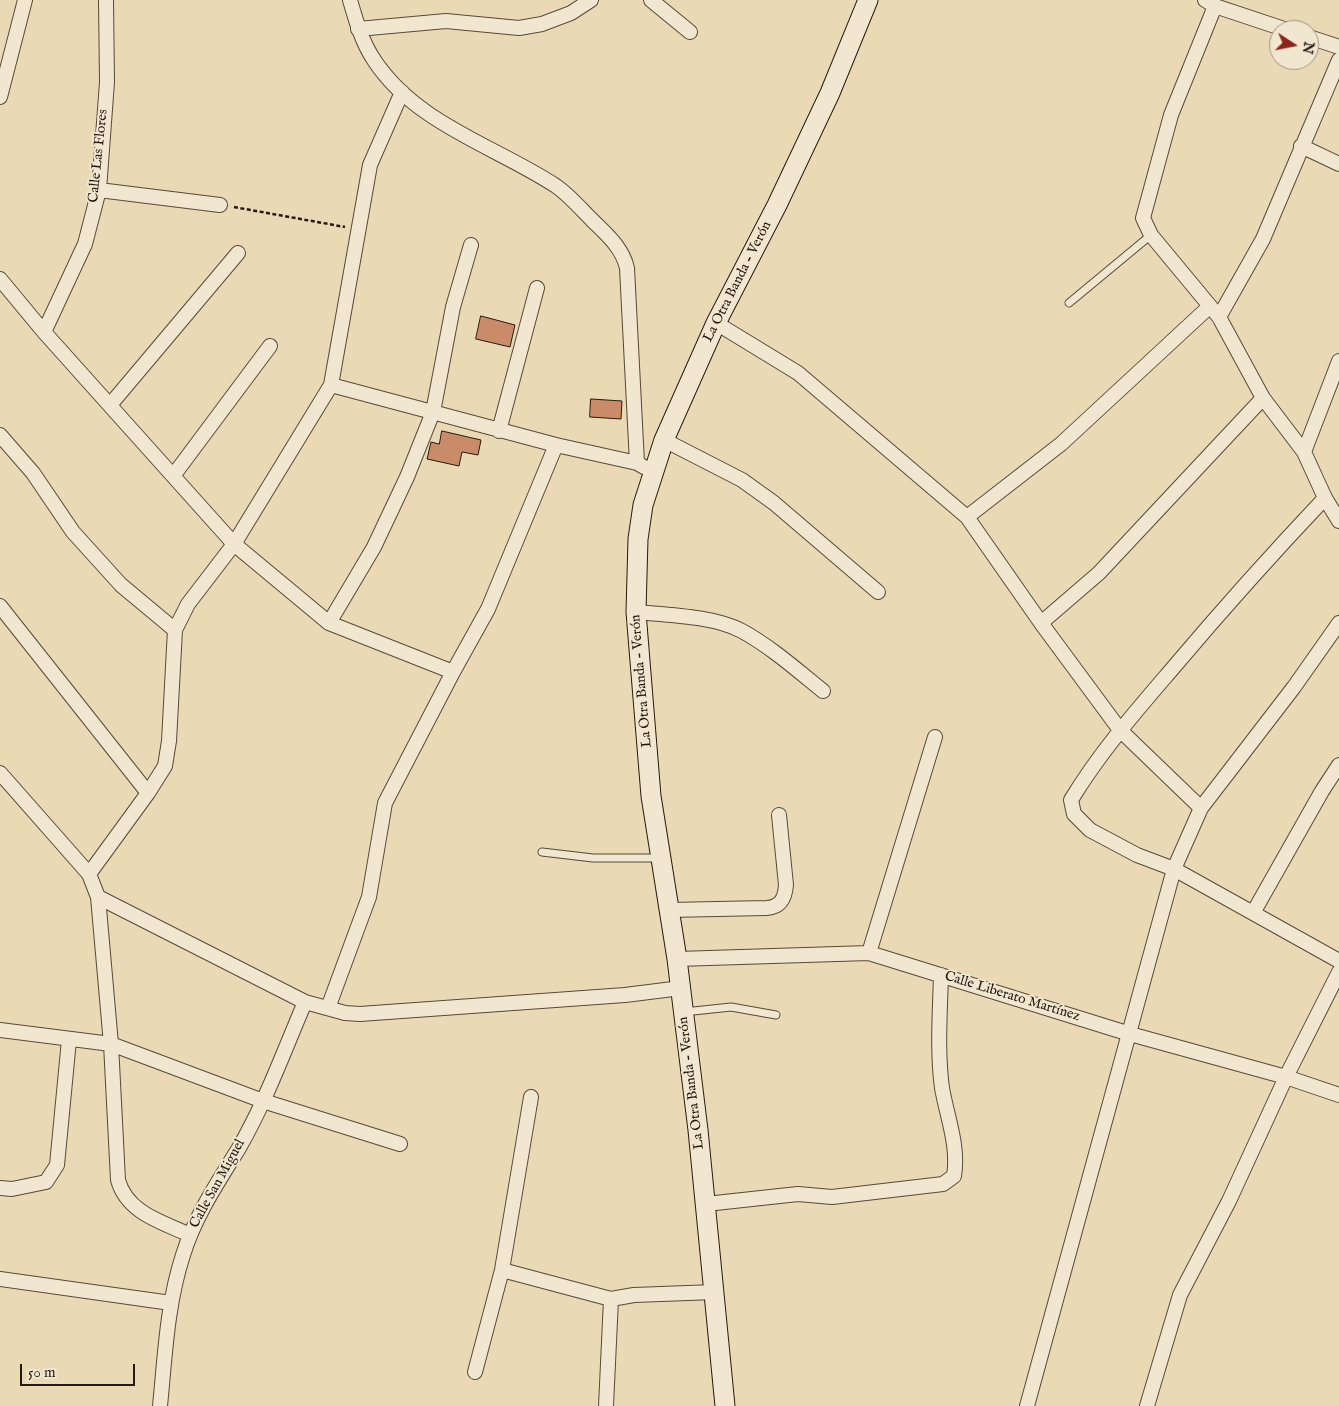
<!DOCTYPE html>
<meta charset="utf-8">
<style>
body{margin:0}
#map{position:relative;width:1339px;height:1406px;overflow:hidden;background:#e9d9b5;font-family:"IM FELL English",serif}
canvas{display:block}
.north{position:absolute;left:1269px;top:20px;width:50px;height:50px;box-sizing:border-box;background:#f1e6cf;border:1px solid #a09483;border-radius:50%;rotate:101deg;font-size:14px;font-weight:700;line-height:20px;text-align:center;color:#261a11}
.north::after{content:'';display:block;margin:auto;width:18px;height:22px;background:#8f2418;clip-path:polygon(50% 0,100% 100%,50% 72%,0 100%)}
.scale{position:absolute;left:20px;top:1364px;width:115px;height:22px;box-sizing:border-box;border:2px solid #261a11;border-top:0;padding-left:6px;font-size:15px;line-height:18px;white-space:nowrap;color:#261a11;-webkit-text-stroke:4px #f1e6cf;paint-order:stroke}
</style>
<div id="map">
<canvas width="1339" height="1406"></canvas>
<div class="north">N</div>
<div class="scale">50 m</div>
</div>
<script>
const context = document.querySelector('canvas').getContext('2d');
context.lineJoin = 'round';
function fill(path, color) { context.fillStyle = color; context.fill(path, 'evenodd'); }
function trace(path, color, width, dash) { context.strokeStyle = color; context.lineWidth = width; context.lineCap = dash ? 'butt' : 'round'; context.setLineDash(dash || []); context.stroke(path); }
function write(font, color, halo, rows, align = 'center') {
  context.font = font + ' "IM FELL English",serif'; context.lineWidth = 4; context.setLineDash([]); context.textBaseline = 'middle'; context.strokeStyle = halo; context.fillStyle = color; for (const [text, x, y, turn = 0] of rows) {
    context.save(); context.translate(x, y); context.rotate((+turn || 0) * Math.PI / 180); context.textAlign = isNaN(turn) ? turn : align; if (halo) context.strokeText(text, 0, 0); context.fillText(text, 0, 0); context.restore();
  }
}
const building = new Path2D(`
 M481,316L515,325L510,347L476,339Z
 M591,399L622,401L621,419L590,417Z
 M442,431L481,440L478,455L462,452L459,466L427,459L431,442L439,444Z`);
const path = new Path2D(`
 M234,207L345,227`);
const service = new Path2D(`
 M1069,303L1151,235
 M542,852L593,858H660
 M684,1012L731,1007L776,1015`);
const minor = new Path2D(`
 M350,0C356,21 362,42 374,60C416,124 495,146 556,186C569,195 581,209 592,220C607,235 622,247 627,268L637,463L644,467
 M651,0L690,32
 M1205,0L1215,6L1287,30
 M1215,6L1171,115L1143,218L1151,235L1219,317L1263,398L1304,452L1325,498L1339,521
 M358,29L446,21L519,28L542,24L571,13L591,0
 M1309,37L1339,47
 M0,97L25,0
 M1301,146L1339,164
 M99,190L220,205
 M0,279L44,332L234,544L329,623L453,672L488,609L556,445L637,463
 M1219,317L1263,239L1339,60
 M716,323L798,373L967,517L1041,623L1120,730L1201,808L1174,869L1027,1406
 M44,332L85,244L99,190L107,82L106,0
 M331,385L556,445
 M110,405L238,253
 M499,431L537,288
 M0,435L33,473L73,532L121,585L175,630
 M664,440L742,480L774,503L878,592
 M1304,452L1339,361
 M173,476L270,346
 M1325,498C1273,553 1222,610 1173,668C1137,710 1100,752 1071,800L1074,814L1090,830L1137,855L1174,869L1339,961
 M967,517L1061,444L1209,307
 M0,606L148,793
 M636,612C668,615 714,616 742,631C771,647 797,670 823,691
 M329,623L374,547L407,477L433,412L453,307L471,245
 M1041,623L1099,573L1263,398
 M0,773L89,874L98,897L305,1002L345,1013L360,1014L625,995L681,988
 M1201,808L1294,687L1339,623
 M89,874L148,793L165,766L169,741L175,630L188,604L234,544L331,385L370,165L402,92
 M98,897L111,1044L118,1180C127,1213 162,1222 190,1235
 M668,910L767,908C781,907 785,898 786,885L779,815
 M1253,913L1322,791L1339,765
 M869,953L935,737
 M677,959L869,953L1130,1034L1286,1077L1339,1095
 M328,1008L369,897L385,803L453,672
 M0,1030L111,1044L263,1101L400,1144
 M0,1188L12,1189L46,1182L57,1165L69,1040
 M706,1204L798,1194L832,1197L943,1184L954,1176C959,1146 947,1117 942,1088C937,1051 940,1012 941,975
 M502,1270L611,1299L634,1295L715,1292
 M0,1279L171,1303
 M475,1372L502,1270L531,1097
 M160,1406C165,1356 167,1304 183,1255C195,1216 218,1182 239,1148C266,1101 284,1051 305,1002
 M606,1406L611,1299
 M1147,1406L1180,1295L1229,1201L1286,1077L1339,972`);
const secondary = new Path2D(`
 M725,1406L698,1130L677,959L651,796L636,612L638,539L643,505L664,440L716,323L777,205L830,93L868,0`);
const streetNames = [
 ["Calle Las Flores",99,156,-84],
 ["La Otra Banda - Verón",738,282,-63],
 ["La Otra Banda - Verón",642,681,-95],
 ["Calle Liberato Martínez",1012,997,17],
 ["La Otra Banda - Verón",692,1083,-97],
 ["Calle San Miguel",218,1184,-61]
];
fill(building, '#ca8c68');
trace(building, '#261a11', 1);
trace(service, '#574a3a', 9);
trace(minor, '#574a3a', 16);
trace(secondary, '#261a11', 21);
trace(path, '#261a11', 2.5, [4, 2.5]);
trace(service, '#f1e6cf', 7);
trace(minor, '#f1e6cf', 14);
trace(secondary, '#f1e6cf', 19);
write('14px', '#261a11', '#f1e6cf', streetNames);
</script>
